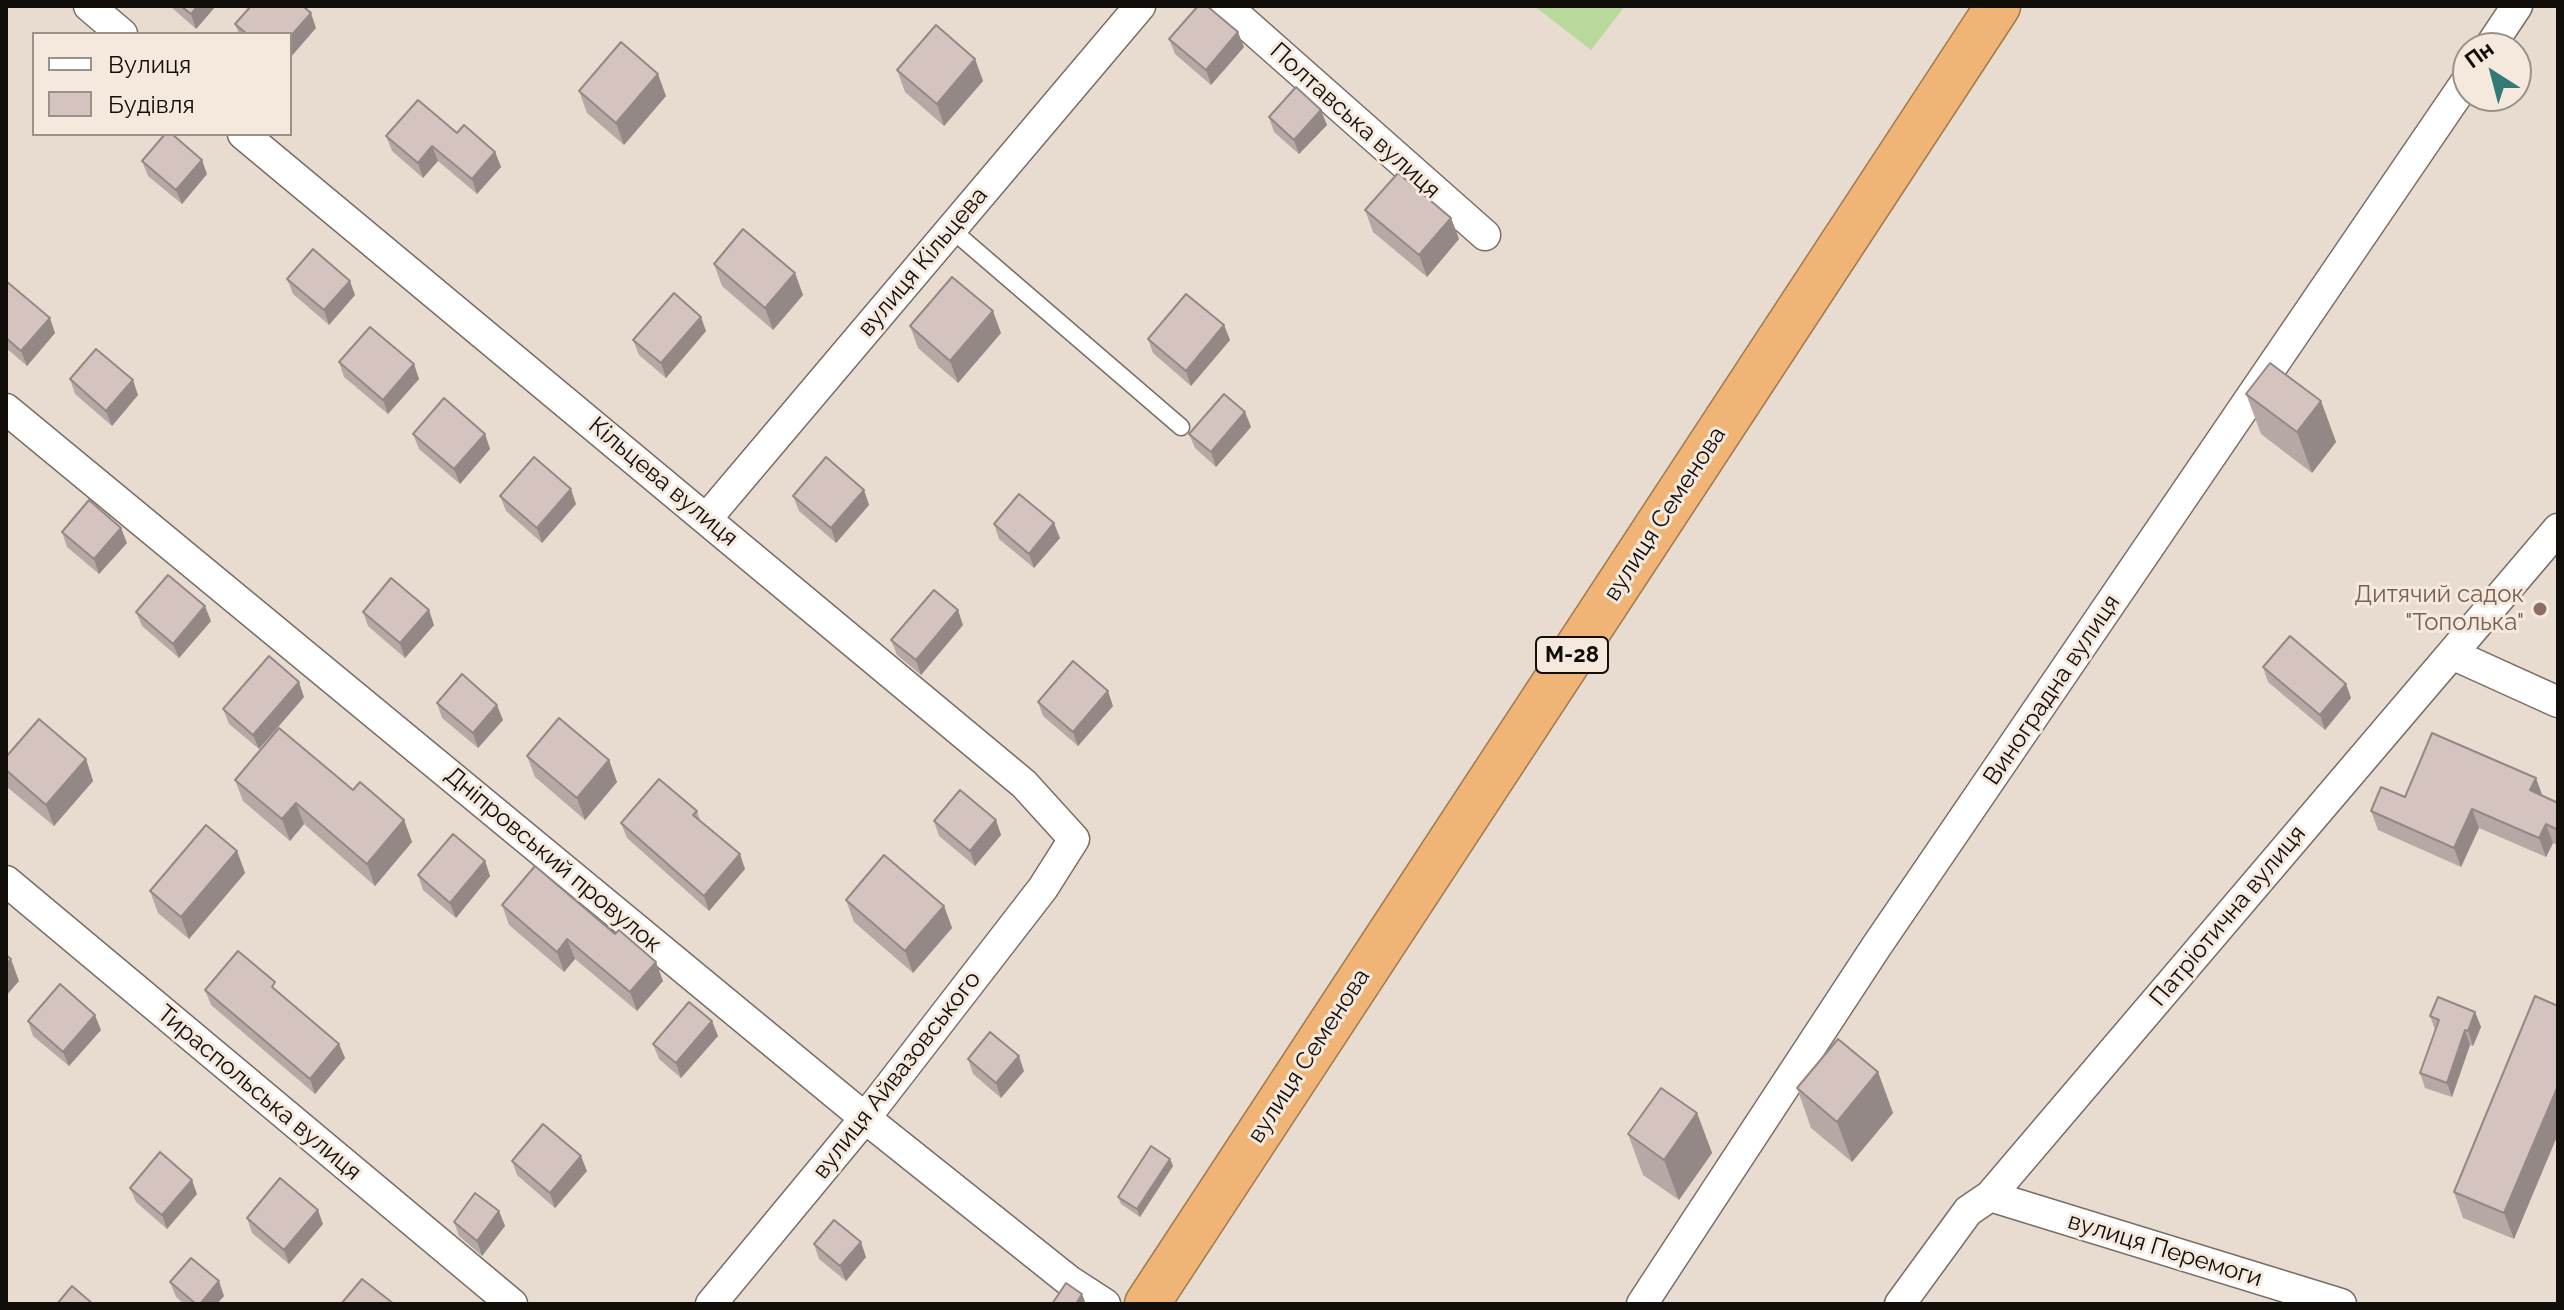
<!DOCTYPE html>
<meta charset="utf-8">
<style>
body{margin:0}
#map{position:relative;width:2564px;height:1310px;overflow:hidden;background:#e8dcd1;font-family:Raleway,sans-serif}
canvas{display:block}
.frame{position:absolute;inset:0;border:8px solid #110d09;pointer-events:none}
.legend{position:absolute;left:32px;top:32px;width:260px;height:104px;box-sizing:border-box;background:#f5e9de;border:2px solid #9a9189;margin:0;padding:10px 14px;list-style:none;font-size:24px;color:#110d09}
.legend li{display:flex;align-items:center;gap:16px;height:40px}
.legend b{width:40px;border:2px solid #9a9189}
.north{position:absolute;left:2452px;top:32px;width:80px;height:80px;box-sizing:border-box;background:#f5e9de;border:2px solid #9a9189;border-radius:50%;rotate:324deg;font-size:22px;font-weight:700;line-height:32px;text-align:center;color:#110d09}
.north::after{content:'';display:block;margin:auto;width:28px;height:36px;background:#327a76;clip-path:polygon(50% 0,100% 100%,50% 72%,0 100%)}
</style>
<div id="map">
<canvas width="2564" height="1310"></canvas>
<div class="frame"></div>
<ul class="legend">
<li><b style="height:10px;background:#fff"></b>Вулиця</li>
<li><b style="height:22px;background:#d4c3bf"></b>Будівля</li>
</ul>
<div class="north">Пн</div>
</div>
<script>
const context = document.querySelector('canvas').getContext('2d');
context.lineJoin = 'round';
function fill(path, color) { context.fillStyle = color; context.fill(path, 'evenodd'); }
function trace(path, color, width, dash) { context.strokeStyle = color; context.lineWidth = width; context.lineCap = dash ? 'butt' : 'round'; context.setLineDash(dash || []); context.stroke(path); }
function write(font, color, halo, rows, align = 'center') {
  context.font = font + ' Raleway,sans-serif'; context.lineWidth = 6; context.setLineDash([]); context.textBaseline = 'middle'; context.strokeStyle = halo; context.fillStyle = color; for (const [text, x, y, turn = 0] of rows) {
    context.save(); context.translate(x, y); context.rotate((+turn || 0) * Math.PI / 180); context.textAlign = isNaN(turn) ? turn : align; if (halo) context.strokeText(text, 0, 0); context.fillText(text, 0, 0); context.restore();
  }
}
const green = new Path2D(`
 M1534,6H1625L1591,50Z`);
const lane = new Path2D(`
 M951,229L1181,427`);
const street = new Path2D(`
 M89,6L122,34
 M1226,6L1485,235
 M2489,48L2517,6
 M243,134L1024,784L1074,839L1043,888L865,1118L711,1304
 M6,409L865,1118L1068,1280L1105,1304
 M707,518L1140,6
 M2452,654L2558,702
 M6,881L512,1304
 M1990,1196L2341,1304
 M1642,1304L1876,947L2468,79
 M1900,1304L1968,1211L1990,1196L2558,529`);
const highway = new Path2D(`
 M1147,1304L1998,6`);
const wall = new Path2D(`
 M170,6H216L196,29Z
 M235,24L316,28L290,34H239Z
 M1169,39L1244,47L1211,85L1175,54Z
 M975,59L983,81L944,126L905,92L897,70Z
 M579,91L666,96L624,145L587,113Z
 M1269,117L1327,125L1299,154L1274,132Z
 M386,136L495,152L501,167L477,194L438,161L423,178L392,151Z
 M142,161L207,174L182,204L148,176Z
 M1365,210L1451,218L1459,239L1427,277L1373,232Z
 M714,264L795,273L803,295L773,330L722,286Z
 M287,279L355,295L329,325L293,294Z
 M6,281L55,333L27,366L6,348Z
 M1224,325L1230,340L1191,386L1153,353L1148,339Z
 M910,326L1001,333L958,383L918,348Z
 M706,331L666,378L639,355L633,340Z
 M339,362L414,364L419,379L388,414L344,377Z
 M70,379L138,395L112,426L75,394Z
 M2246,394L2321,401L2336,442L2312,473L2261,434Z
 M1245,412L1251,427L1216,467L1195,448L1189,434Z
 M413,434H485L490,449L460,484L419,449Z
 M864,490L869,505L836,543L799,511L793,496Z
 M500,496L576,504L542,543L506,511Z
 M994,524L1060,538L1034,568L999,539Z
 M62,532L127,543L99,574L67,547Z
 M136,612L211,621L179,658L142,626Z
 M363,612L434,625L405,658L368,626Z
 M963,625L921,675L897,655L891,640Z
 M2263,667L2346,684L2351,698L2325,730L2268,682Z
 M304,697L259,749L229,724L223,709Z
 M1038,702L1113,706L1078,746L1043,716Z
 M437,703L503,720L478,748L442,718Z
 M527,756L609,760L617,782L585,820L535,777Z
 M6,757L86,759L93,781L54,826L7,787L6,783Z
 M235,780L353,790L404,820L412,842L375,886L304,824L290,841L243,801Z
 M2542,796L2558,803V845L2553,843L2546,857L2479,828L2461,867L2378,830L2371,811L2405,797Z
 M697,811L700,820L745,869L709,911L627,838L621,823Z
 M996,820L1001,835L975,866L939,836L934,821Z
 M237,851L245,873L189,939L158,913L150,891Z
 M485,861L490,876L456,918L423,890L418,875Z
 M846,900L944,906L952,928L913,973L854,922Z
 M502,905L663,981L637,1011L575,959L564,972L509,925Z
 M205,990L279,992L339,1044L345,1058L315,1094L211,1005Z
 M2558,1006V1134L2514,1239L2463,1218L2454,1192Z
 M2475,1012L2481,1027L2473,1046L2470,1045L2452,1097L2425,1088L2420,1073L2435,1030L2430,1016Z
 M28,1021L101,1030L69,1066L33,1036Z
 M712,1021L718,1036L681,1078L659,1059L653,1044Z
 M968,1059L1024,1071L1001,1098L973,1074Z
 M1878,1072L1893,1113L1852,1162L1811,1128L1797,1088Z
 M1697,1113L1712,1153L1679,1200L1643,1175L1628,1134Z
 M1170,1159L1173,1166L1140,1217L1121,1204L1118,1197Z
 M512,1161L587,1171L555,1208L517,1175Z
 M130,1188L197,1194L167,1229L136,1202Z
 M499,1211L505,1226L482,1256L459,1236L454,1222Z
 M247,1218L323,1224L289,1264L252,1233Z
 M814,1244L866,1257L846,1281L819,1259Z
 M170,1282L224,1296L217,1304H184L176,1297Z`);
const shadedWall = new Path2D(`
 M198,6H216L196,29L191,14Z
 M311,13L316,28L290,58V37Z
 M1238,32L1244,47L1211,85L1206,70Z
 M975,59L983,81L944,126L937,104Z
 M658,74L666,96L624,145L616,123Z
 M1321,110L1327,125L1299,154L1294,140Z
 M432,146L438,161L423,178L418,163Z
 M495,152L501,167L477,194L472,179Z
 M202,160L207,174L182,204L176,190Z
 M1451,218L1459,239L1427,277L1419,255Z
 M795,273L803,295L773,330L765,308Z
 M350,281L355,295L329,325L324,310Z
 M993,311L1001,333L958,383L950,361Z
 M701,317L706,331L666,378L661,363Z
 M50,318L55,333L27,366L21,351Z
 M1224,325L1230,340L1191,386L1186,371Z
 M414,364L419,379L388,414L383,400Z
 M133,380L138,395L112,426L106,411Z
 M2321,401L2336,442L2312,473L2297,432Z
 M1245,412L1251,427L1216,467L1211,452Z
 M485,434L490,449L460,484L454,469Z
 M571,489L576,504L542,543L537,528Z
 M864,490L869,505L836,543L831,528Z
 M1054,523L1060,538L1034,568L1029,554Z
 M121,528L127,543L99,574L94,559Z
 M205,606L211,621L179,658L173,644Z
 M429,610L434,625L405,658L400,643Z
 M958,610L963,625L921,675L916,660Z
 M299,682L304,697L259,749L253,735Z
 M2346,684L2351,698L2325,730L2320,715Z
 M1108,691L1113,706L1078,746L1073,732Z
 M497,705L503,720L478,748L473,733Z
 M86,759L93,781L54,826L46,805Z
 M609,760L617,782L585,820L577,798Z
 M2536,778L2543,797L2530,790Z
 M296,803L304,824L290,841L282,819Z
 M2472,809L2479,828L2461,867L2454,848Z
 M404,820L412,842L375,886L367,864Z
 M996,820L1001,835L975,866L970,851Z
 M2546,824L2553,843L2546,857L2539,838Z
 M237,851L245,873L189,939L181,917Z
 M740,854L745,869L709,911L704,896Z
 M485,861L490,876L456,918L450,903Z
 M944,906L952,928L913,973L905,951Z
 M567,939L575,959L564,972L557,952Z
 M11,959L19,981L6,996V965Z
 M656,962L663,981L637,1011L630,992Z
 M2475,1012L2481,1027L2473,1046L2468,1031Z
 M95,1015L101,1030L69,1066L63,1052Z
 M712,1021L718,1036L681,1078L676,1063Z
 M2465,1030L2470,1045L2452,1097L2447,1083Z
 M339,1044L345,1058L315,1094L310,1079Z
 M1019,1056L1024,1071L1001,1098L996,1083Z
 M1878,1072L1893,1113L1852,1162L1837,1122Z
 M2558,1086V1134L2514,1239L2504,1213Z
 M1697,1113L1712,1153L1679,1200L1664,1160Z
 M581,1156L587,1171L555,1208L550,1193Z
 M1170,1159L1173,1166L1140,1217L1137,1209Z
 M192,1180L197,1194L167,1229L162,1215Z
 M318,1210L323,1224L289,1264L284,1250Z
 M499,1211L505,1226L482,1256L477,1241Z
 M861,1242L866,1257L846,1281L840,1266Z
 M219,1281L224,1296L217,1304H200Z
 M1082,1294L1086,1304H1076Z`);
const building = new Path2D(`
 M181,6H198L191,14Z
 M251,6H303L311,13L290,37V34H247L235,24Z
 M1198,6H1207L1238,32L1206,70L1169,39Z
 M936,25L975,59L937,104L897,70Z
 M621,42L658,74L616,123L579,91Z
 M1296,87L1321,110L1294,140L1269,117Z
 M418,100L457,133L464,125L495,152L472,179L432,146L418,163L386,136Z
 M165,134H172L202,160L176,190L142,161Z
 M1398,173L1451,218L1419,255L1365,210Z
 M743,229L795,273L765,308L714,264Z
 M313,249L350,281L324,310L287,279Z
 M952,277L993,311L950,361L910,326Z
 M6,281L50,318L21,351L6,338Z
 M674,293L701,317L661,363L633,340Z
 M1186,294L1224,325L1186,371L1148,339Z
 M370,327L414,364L383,400L339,362Z
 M96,349L133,380L106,411L70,379Z
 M2270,363L2321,401L2297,432L2246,394Z
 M1224,394L1245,412L1211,452L1189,434Z
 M444,398L485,434L454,469L413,434Z
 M534,457L571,489L537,528L500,496Z
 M826,457L864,490L831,528L793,496Z
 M1019,494L1054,523L1029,554L994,524Z
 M89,500L121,528L94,559L62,532Z
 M168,575L205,606L173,644L136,612Z
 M391,578L429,610L400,643L363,612Z
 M934,590L958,610L916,660L891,640Z
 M2290,636L2346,684L2320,715L2263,667Z
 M269,656L299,682L253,735L223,709Z
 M1073,661L1108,691L1073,732L1038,702Z
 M462,674L497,705L473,733L437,703Z
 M559,718L609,760L577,798L527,756Z
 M39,719L86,759L46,805L6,770V757Z
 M279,728L353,790L360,782L404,820L367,864L296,803L282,819L235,780Z
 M2432,733L2536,778L2530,790L2558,803V830L2546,824L2539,838L2472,809L2454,848L2371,811L2381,787L2405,797Z
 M659,779L697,811L693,815L740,854L704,896L621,823Z
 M960,790L996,820L970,851L934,821Z
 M206,825L237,851L181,917L150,891Z
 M453,834L485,861L450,903L418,875Z
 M884,855L944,906L905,951L846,900Z
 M535,866L615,934L619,930L656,962L630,992L567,939L557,952L502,905Z
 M238,951L275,982L272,987L339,1044L310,1079L205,990Z
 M6,955L11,959L6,965Z
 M60,984L95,1015L63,1052L28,1021Z
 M2535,996L2558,1006V1086L2504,1213L2454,1192Z
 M2438,997L2475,1012L2468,1031L2465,1030L2447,1083L2420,1073L2439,1020L2430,1016Z
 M689,1002L712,1021L676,1063L653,1044Z
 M990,1032L1019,1056L996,1083L968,1059Z
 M1838,1039L1878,1072L1837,1122L1797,1088Z
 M1661,1088L1697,1113L1664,1160L1628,1134Z
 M543,1124L581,1156L550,1193L512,1161Z
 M1151,1146L1170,1159L1137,1209L1118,1197Z
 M160,1152L192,1180L162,1215L130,1188Z
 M280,1178L318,1210L284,1250L247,1218Z
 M475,1193L499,1211L477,1241L454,1222Z
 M834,1220L861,1242L840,1266L814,1244Z
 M191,1258L219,1281L200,1304H196L170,1282Z
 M362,1279L394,1304H341Z
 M1066,1283L1082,1294L1076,1304H1052Z
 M72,1286L93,1304H57Z`);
const markers = [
 [2540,609,8,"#8d6e63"]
];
const shields = [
 [1572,655,72]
];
const shieldNames = [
 ["М-28",1572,655]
];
const streetNames = [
 ["Полтавська вулиця",1355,121,42],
 ["вулиця Кільцева",923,262,-50],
 ["Кільцева вулиця",663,482,40],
 ["вулиця Семенова",1665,514,-57],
 ["Виноградна вулиця",2052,690,-56],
 ["Дніпровський провулок",553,860,40],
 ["Патріотична вулиця",2228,916,-50],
 ["вулиця Семенова",1309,1056,-57],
 ["вулиця Айвазовського",897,1075,-52],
 ["Тираспольська вулиця",259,1093,40],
 ["вулиця Перемоги",2165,1250,17]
];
const educationNames = [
 ["Дитячий садок",2524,595],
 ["\"Тополька\"",2524,623]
];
fill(green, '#b8d99b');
trace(lane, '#796e65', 19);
trace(street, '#796e65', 33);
trace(highway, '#a27a50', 47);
trace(lane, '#fff', 16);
trace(street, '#fff', 30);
trace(highway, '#f0b576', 44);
fill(wall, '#b6a8a4');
fill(shadedWall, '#948886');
fill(building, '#d4c3bf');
trace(building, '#948886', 2);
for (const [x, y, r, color] of markers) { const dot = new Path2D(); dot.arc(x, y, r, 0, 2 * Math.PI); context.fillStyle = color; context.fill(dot); trace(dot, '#f5e9de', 3); }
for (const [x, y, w] of shields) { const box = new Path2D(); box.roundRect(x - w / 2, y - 18, w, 36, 6); context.fillStyle = '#f5e9de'; context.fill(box); trace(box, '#110d09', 2); }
write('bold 22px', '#110d09', null, shieldNames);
write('24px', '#110d09', '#f5e9de', streetNames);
write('24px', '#785e54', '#f5e9de', educationNames, 'right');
</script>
